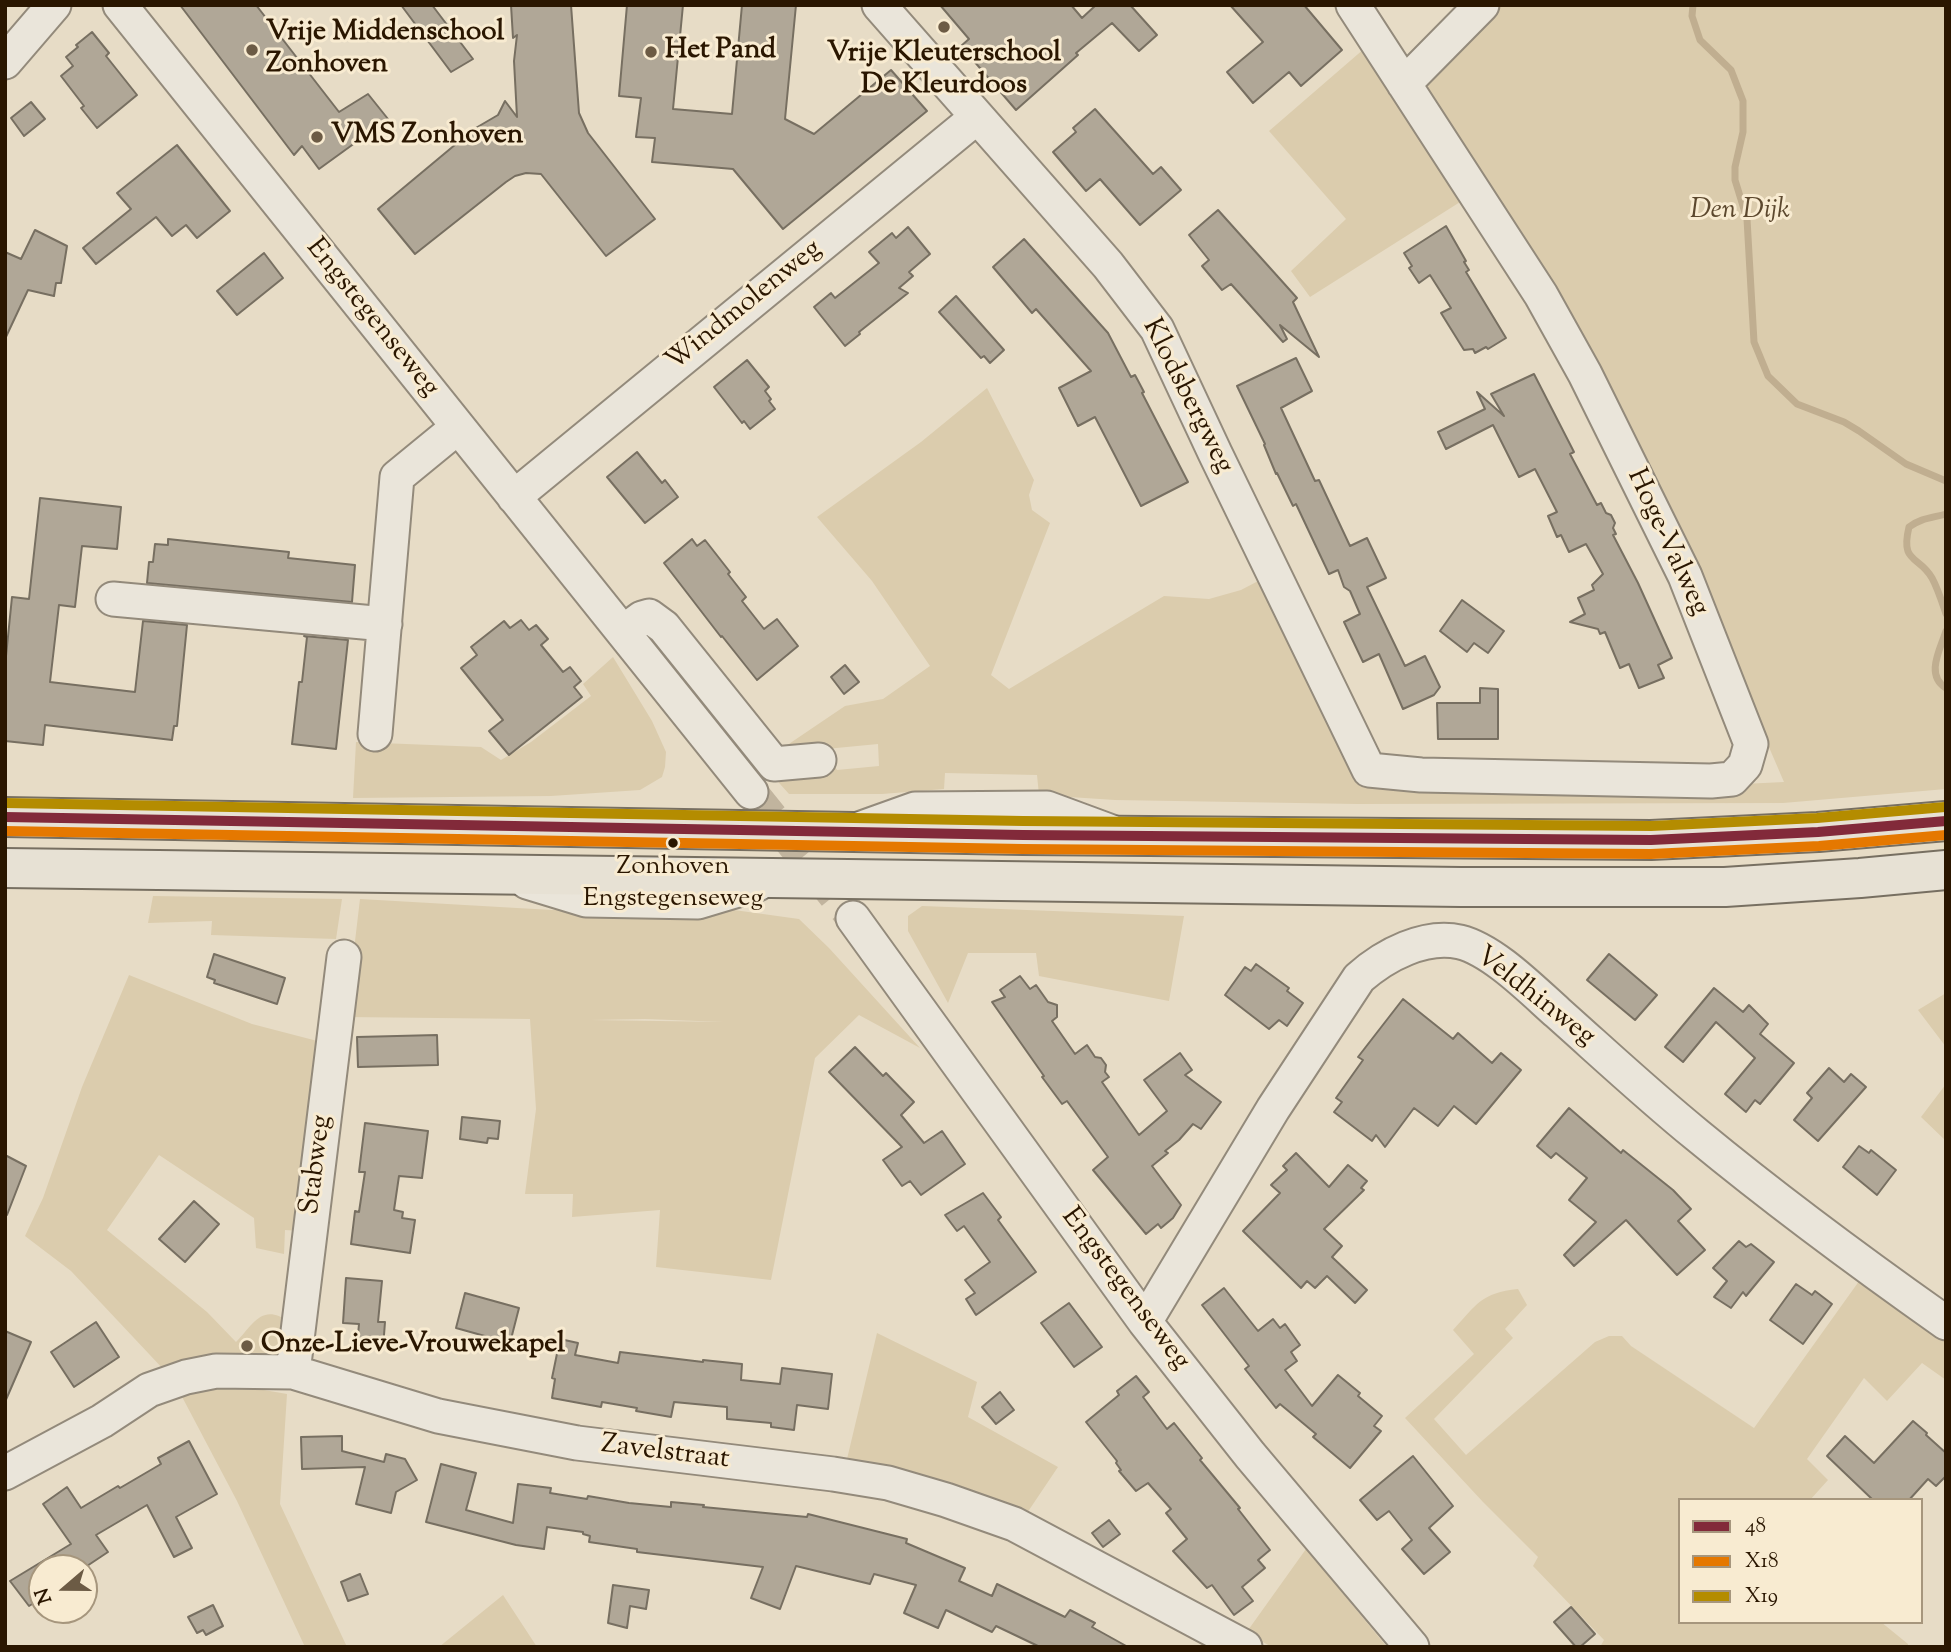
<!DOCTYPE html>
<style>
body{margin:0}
#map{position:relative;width:1951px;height:1652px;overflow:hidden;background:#e7dcc6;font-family:"Sorts Mill Goudy",serif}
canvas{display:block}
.frame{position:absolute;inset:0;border:7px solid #2a1600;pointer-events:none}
.legend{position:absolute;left:1678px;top:1498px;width:245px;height:126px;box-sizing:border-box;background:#f8ebd1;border:2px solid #a6967d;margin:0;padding:9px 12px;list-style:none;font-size:21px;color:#2a1600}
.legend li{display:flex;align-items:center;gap:14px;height:35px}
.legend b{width:35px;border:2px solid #a6967d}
.north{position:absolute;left:28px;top:1554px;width:70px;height:70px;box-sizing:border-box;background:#f8ebd1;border:2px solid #a6967d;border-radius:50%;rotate:250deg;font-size:19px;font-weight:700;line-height:28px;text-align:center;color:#2a1600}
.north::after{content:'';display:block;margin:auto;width:24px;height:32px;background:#6c5b45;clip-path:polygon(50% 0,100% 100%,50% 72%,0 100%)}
</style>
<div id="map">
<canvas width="1951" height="1652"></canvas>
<div class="frame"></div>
<ul class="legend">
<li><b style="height:9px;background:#822a3a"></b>48</li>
<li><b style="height:9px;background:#e57800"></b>X18</li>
<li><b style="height:9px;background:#b48c00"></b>X19</li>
</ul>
<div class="north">N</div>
</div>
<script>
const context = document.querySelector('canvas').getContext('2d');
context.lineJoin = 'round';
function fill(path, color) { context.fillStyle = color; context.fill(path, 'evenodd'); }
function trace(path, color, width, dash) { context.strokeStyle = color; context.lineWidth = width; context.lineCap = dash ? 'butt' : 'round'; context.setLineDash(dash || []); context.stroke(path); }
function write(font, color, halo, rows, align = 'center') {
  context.font = font + ' "Sorts Mill Goudy",serif'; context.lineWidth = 6; context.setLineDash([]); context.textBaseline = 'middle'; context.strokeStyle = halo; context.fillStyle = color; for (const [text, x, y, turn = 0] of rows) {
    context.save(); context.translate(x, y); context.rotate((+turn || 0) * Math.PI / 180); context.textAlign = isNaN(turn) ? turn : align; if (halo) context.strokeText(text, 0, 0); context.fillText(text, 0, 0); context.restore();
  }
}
const green = new Path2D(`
 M1500,5H1946V789L1783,803L1357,804L1115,800L1039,795L1037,775L945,773L944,789L882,794H789L772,775L789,770L835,767L837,770L879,766L878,744L774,754L845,706L883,699L930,666L872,581L817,517L921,442L987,388L1034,480L1029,495L1032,510L1050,523L991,675L1009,689L1164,596L1209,599L1241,590L1262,579L1355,779L1723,785L1784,782L1692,569L1417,87Z
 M1365,48L1468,197L1310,297L1291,271L1346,219L1269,131Z
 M613,657L652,721L666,752L665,767L662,777L640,790L551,796L353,798L356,742L481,747L501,760L531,742L591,696L583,684Z
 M153,896L342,899L336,939L211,935L212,921L148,923Z
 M360,899L552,910H734L799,919L829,948L920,1048L859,1015L815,1058L771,1280L656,1267L660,1210L572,1217L573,1194H525L536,1109L530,1019L346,1017ZM645,1019L725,1022H726L591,1020Z
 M922,906L1184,916L1169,1001L1039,976L1036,953H968L948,1003L908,931V916Z
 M129,975L252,1024L325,1043L300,1231L285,1230L284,1254L256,1248L254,1218L159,1155L107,1230L207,1312L236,1342C253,1325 262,1302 289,1322L292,1343L272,1361L165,1371L71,1271L25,1236L43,1198L82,1087Z
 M1946,993V1047L1918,1010Z
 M1946,1084V1141L1921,1117Z
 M1862,1277L1946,1338V1380L1922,1363L1887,1401L1864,1378L1807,1459L1828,1480L1810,1500H1680V1622H1881L1908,1644V1647H1600L1604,1640L1533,1566L1538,1557L1483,1502L1405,1418L1474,1354L1453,1330C1477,1304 1481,1293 1518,1289L1527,1305L1505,1329L1513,1338L1434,1419L1466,1455L1595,1342L1609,1336H1622L1631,1346L1754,1428Z
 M877,1333L977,1382L968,1417L1058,1467L1023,1519L887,1468L847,1459Z
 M229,1384L287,1394L280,1504L347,1647H305L237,1501L179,1391Z
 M1306,1549L1387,1647H1272L1246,1633Z
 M503,1595L537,1647H439Z`);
const stream = new Path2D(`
 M1693,5L1692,16L1700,40L1731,70L1743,101V132L1735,167V180L1747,219L1754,342L1768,376L1797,404L1844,422L1859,431L1906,464L1946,481
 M1946,514C1932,518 1921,518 1909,527C1900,564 1919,555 1932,578C1938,589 1942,602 1946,614
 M1946,631C1940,650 1925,675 1946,688`);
const building = new Path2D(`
 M180,5H256L339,112L368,94L388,119L319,169L302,146L294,155Z
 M401,5H432L473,59L451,72Z
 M511,5H571L579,113L588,133L655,219L606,256L541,174L526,173L515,176L506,182L415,254L378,209L474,129L498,115L505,101L517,117L514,61L517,35L513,38Z
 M627,5H683L673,109L732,114L742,5H796L785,119L814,134L891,70L927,111L783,229L733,169L652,162L655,138L636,137L641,98L619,96Z
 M940,5H1071L1082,18L1096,5H1133L1131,6L1157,35L1139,51L1112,23L1076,53L1078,55L1016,110L961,46L969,39Z
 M1230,5H1304L1342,50L1301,86L1289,72L1253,103L1227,72L1263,42Z
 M92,32L109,53L106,56L137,95L97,128L81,108L84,106L61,76L73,66L66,57L78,47L76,45Z
 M31,102L45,119L24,136L11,118Z
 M1095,109L1153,174L1161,167L1181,190L1140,225L1100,179L1086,191L1053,152L1076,132L1073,128Z
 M177,145L230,211L197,238L186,225L172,236L156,217L96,264L83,248L131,209L117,193Z
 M1218,210L1297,298L1293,302L1319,357L1280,325L1287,339L1283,342L1231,284L1222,290L1202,266L1209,260L1189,235Z
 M1446,226L1466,261L1464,262L1469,270L1466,272L1506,338L1488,349L1486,347L1475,353L1473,349L1464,350L1441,313L1451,308L1430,275L1419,283L1409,268L1412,266L1404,253Z
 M908,227L930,254L909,272L913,276L899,288L908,293L859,332L860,334L845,346L814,307L831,293L835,298L879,263L869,252L892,233L896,238Z
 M35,230L67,246L61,283H56L54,296L28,290L5,339V252L21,259Z
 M1024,239L1108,333L1131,377L1135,375L1144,392L1142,393L1188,482L1141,506L1095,417L1078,426L1059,388L1091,371L1036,309L1032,313L993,267Z
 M264,253L283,278L237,315L217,291Z
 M956,296L1004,350L990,363L984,356L981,358L939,312Z
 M1296,358L1312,391L1281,408L1315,481L1319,480L1350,546L1367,538L1386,578L1367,587L1405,666L1425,656L1440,687L1434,695L1403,709L1379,654L1363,662L1344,622L1360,614L1350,591L1344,587L1338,570L1329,574L1296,504L1293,506L1277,473L1276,474L1264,445L1265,444L1237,386Z
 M747,360L769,387L765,391L771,399L769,401L775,409L750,429L744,421L742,423L714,387Z
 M1534,374L1574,452L1570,454L1597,505L1601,503L1606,513L1611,515L1615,523L1613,528L1616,534L1613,535L1638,583L1672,658L1658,665L1664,678L1639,688L1629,664L1620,668L1605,632L1600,634L1598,629L1570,622L1585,614L1578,598L1594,590L1592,585L1603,574L1586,544L1569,552L1561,535L1557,537L1548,516L1557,512L1535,469L1519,477L1493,425L1446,449L1438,432L1485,409L1477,392L1504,416L1491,394Z
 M637,452L662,483L665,480L678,497L645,523L607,477Z
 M40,498L121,507L117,549L82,546L75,607L59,605L50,682L135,692L143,621L187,625L177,726H174L172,740L45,725L43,745L5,741V666L12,597L29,599Z
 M168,539L289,552L288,558L355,565L352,602L147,583L149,562H153L155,544L168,545Z
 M692,539L697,546L705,540L730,572L728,574L746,597L742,601L764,629L777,619L798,646L757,680L722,636L721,637L664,563Z
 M1462,600L1504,631L1488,653L1474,643L1467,652L1440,631Z
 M521,620L529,630L536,625L548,639L541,645L563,672L570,667L581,681L574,687L582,697L509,755L489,731L503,720L461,668L477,655L471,647L504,621L510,628Z
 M304,636L348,640L336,749L292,744L299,682H302L307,637Z
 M845,665L859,682L844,694L831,677Z
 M1480,688L1498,689V739H1438L1437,703H1480Z
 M214,954L285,978L277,1004L214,983L215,980L207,977Z
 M1609,954L1657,995L1635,1020L1587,980Z
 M1256,964L1289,988L1287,991L1303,1003L1287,1026L1279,1020L1269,1029L1225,995L1245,967L1251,971Z
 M1020,976L1030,989L1036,985L1048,1002L1057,1005V1017L1052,1021L1075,1054L1087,1045L1095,1057L1101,1058L1106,1065L1105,1072L1109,1077L1102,1082L1139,1135L1167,1111L1144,1080L1180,1053L1192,1070L1185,1075L1221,1102L1201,1129L1193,1124L1179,1140L1165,1151L1168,1153L1152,1166L1181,1205L1173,1218L1161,1228L1158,1224L1146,1234L1093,1170L1108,1157L1067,1101L1062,1104L1042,1077L1044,1076L992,1002L1005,997L1000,990Z
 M1714,988L1743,1012L1749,1005L1768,1024L1760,1034L1794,1063L1760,1104L1755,1100L1746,1112L1725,1094L1755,1058L1716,1022L1683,1062L1665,1047Z
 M1403,999L1453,1039L1458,1033L1492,1063L1501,1053L1521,1070L1476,1124L1454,1106L1438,1126L1414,1108L1385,1147L1376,1135L1372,1141L1334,1112L1342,1102L1336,1098L1363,1060L1358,1057Z
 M437,1035L438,1065L358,1067L357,1037Z
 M855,1047L883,1076L886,1073L914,1102L901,1115L924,1143L942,1131L965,1164L921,1195L910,1181L902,1186L883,1160L902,1147L829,1072Z
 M1829,1068L1844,1082L1851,1074L1866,1087L1818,1141L1794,1120L1812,1098L1807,1093Z
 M1569,1108L1621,1153L1623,1150L1673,1190L1691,1209L1678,1221L1705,1250L1677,1275L1626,1220L1574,1266L1564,1255L1596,1222L1569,1200L1587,1178L1556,1153L1551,1158L1537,1146Z
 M462,1117L500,1121L498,1139L488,1138L487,1143L460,1139Z
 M365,1123L428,1131L422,1178L399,1176L394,1210L403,1212L402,1218L415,1220L410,1253L351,1244L355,1211L359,1212L365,1172H359Z
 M1859,1146L1869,1153L1871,1150L1896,1170L1877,1195L1843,1167Z
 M1296,1153L1329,1187L1348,1165L1367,1181L1361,1188L1364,1190L1324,1229L1342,1246L1332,1257L1367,1290L1355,1303L1327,1276L1315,1288L1307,1281L1301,1288L1243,1231L1280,1193L1271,1185L1287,1170L1283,1166Z
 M5,1155L26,1166L7,1215H5Z
 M983,1193L1001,1217L998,1220L1036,1272L976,1315L966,1299L975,1293L965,1280L990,1262L964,1226L957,1231L945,1215Z
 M194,1201L219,1224L185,1262L159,1239Z
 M1739,1241L1746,1247L1751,1244L1774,1262L1746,1296L1743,1292L1731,1308L1714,1297L1727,1281L1713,1268Z
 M346,1278L382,1281L378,1322H385L383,1348L357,1346L359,1324L343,1323Z
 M1796,1284L1812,1295L1815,1291L1832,1304L1803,1344L1770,1320Z
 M1224,1288L1258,1331L1273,1319L1280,1328L1285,1324L1300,1345L1291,1352L1297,1361L1285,1370L1312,1406L1338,1375L1360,1393L1358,1396L1382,1416L1374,1426L1381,1431L1350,1468L1313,1437L1316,1434L1280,1404L1276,1408L1245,1369L1249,1366L1202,1305Z
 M465,1293L519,1308L510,1343L456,1328Z
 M1069,1303L1102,1347L1074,1367L1041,1323Z
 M96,1322L119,1357L74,1387L51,1352Z
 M5,1331L31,1342L5,1402Z
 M560,1339L578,1343L575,1355L618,1363L620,1352L703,1362V1360L742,1364L741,1380L780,1384L782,1368L832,1374L828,1409L797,1405L794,1430L771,1427V1423L727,1419V1407L674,1402L671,1417L636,1411L637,1408L602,1402L601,1407L552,1398L555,1379L552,1378Z
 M1136,1376L1149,1392L1143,1397L1167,1429L1174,1423L1202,1458L1200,1460L1240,1508L1238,1509L1270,1550L1258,1560L1265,1568L1242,1587L1253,1601L1234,1615L1212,1585L1207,1588L1173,1551L1187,1539L1166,1513L1171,1509L1148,1483L1136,1491L1119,1471L1121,1470L1116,1463L1117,1461L1086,1422L1119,1395L1117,1391Z
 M1000,1392L1014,1410L996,1424L982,1407Z
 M1913,1421L1927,1433L1926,1435L1946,1453V1476L1936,1486L1928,1479L1909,1500H1873L1827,1456L1845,1436L1874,1463Z
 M342,1436V1451L384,1462L386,1454L405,1459L417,1480L396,1492L391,1513L356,1504L365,1467L302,1469L301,1437Z
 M189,1441L217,1494L176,1517L192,1548L174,1557L147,1505L96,1535L108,1552L84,1568H42V1598L29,1606L10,1581L71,1544L43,1504L67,1487L81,1508L118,1486L120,1488L161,1464L158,1458Z
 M1413,1456L1453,1506L1429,1528L1450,1552L1424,1574L1402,1549L1412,1540L1389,1511L1377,1520L1360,1500Z
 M441,1464L476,1473L466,1510L513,1523L518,1484L551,1488L550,1493L587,1499L588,1496L629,1503L671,1507V1502L704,1505L703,1507L807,1517L808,1514L907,1539L906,1543L965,1568L959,1581L992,1596L997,1584L1065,1617L1070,1610L1095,1623L1092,1627L1128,1647H1040L996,1626L992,1632L946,1610L938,1628L904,1613L916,1585L874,1574L870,1584L796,1566L780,1609L751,1598L763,1567L637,1552V1549L589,1542L590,1536L583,1534V1532L547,1527L544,1549L516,1545L426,1522Z
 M1109,1520L1120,1534L1103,1547L1092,1533Z
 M360,1574L368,1594L348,1601L341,1582Z
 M613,1585L649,1590L646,1609L630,1606L627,1628L608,1623Z
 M213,1605L223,1626L206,1635L203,1630L197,1633L188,1617Z
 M1571,1607L1595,1634L1580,1647H1576L1554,1622Z`);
const minorTunnel = new Path2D(`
 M751,792L853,918`);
const minor = new Path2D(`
 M120,5L751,792
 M879,5L1108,265L1157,329L1215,453L1369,770L1421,775L1711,781L1732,779L1745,765L1751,744L1685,576L1585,374L1541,295L1353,5
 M5,62L54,5
 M1404,84L1482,5
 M514,497L977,117
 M113,599L385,624
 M623,632L642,618L649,616L664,627L774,764L819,760
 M375,734L397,477L458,427
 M859,829L915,809L1047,808L1112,832
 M527,882L586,900L698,902L758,884
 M853,918L1145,1322L1250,1455L1412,1647
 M1145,1322L1273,1109L1359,978C1385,955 1425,934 1460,942C1493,950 1532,990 1558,1013C1604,1054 1649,1096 1697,1135C1777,1201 1861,1263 1946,1323
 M293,1372L344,957
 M5,1473L102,1421L149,1390L186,1377L216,1371L293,1372L438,1416L577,1443L833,1474L888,1483L946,1500L1014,1524L1245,1647`);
const highway = new Path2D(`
 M5,817L1023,835L1651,840L1818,832L1946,821
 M5,868L1461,887H1725L1860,878L1946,870`);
const bus1 = new Path2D(`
 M5,817L1023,835L1651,840L1818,832L1946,821`);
const bus2 = new Path2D(`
 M5,831L1023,849L1651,854L1819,846L1946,835`);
const bus3 = new Path2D(`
 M5,803L1023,821L1651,826L1817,818L1945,807`);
const markers = [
 [944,27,7,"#6c5b45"],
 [252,50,7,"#6c5b45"],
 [651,52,7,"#6c5b45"],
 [317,137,7,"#6c5b45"],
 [673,843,6,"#2a1600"],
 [247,1346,7,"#6c5b45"]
];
const busNames = [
 ["Zonhoven",673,869],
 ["Engstegenseweg",673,901]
];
const poiNames = [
 ["Vrije Middenschool",266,34],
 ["Zonhoven",266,66],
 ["Het Pand",665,52],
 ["Vrije Kleuterschool",944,55,"center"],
 ["De Kleurdoos",944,87,"center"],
 ["VMS Zonhoven",331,137],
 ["Onze-Lieve-Vrouwekapel",261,1346]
];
const parkNames = [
 ["Den Dijk",1740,212]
];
const streetNames = [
 ["Windmolenweg",745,307,-39],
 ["Engstegenseweg",371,319,51],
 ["Klodsbergweg",1186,397,63],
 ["Hoge-Valweg",1666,543,65],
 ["Veldhinweg",1534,998,38],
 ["Stabweg",318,1165,-83],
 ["Engstegenseweg",1124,1290,53],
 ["Zavelstraat",665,1454,7]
];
fill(green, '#dbccad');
trace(stream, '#c0ae90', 7);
fill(building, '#b0a797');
trace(building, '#776f61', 2);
trace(minorTunnel, '#c1b49e', 33, [33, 17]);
trace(minor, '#938a7b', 37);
trace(highway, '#776f61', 42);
trace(minor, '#eae5da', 33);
trace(highway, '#e7e1d4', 38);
trace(bus1, '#822a3a', 10);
trace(bus2, '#e57800', 10);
trace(bus3, '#b48c00', 10);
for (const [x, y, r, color] of markers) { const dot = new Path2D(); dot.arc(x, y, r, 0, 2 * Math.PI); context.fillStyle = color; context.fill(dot); trace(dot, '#f8ebd1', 2.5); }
write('26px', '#2a1600', '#f8ebd1', busNames);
write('bold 28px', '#2a1600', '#f8ebd1', poiNames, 'left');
write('italic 28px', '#5c482e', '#f8ebd1', parkNames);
write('28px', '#2a1600', '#f8ebd1', streetNames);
</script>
